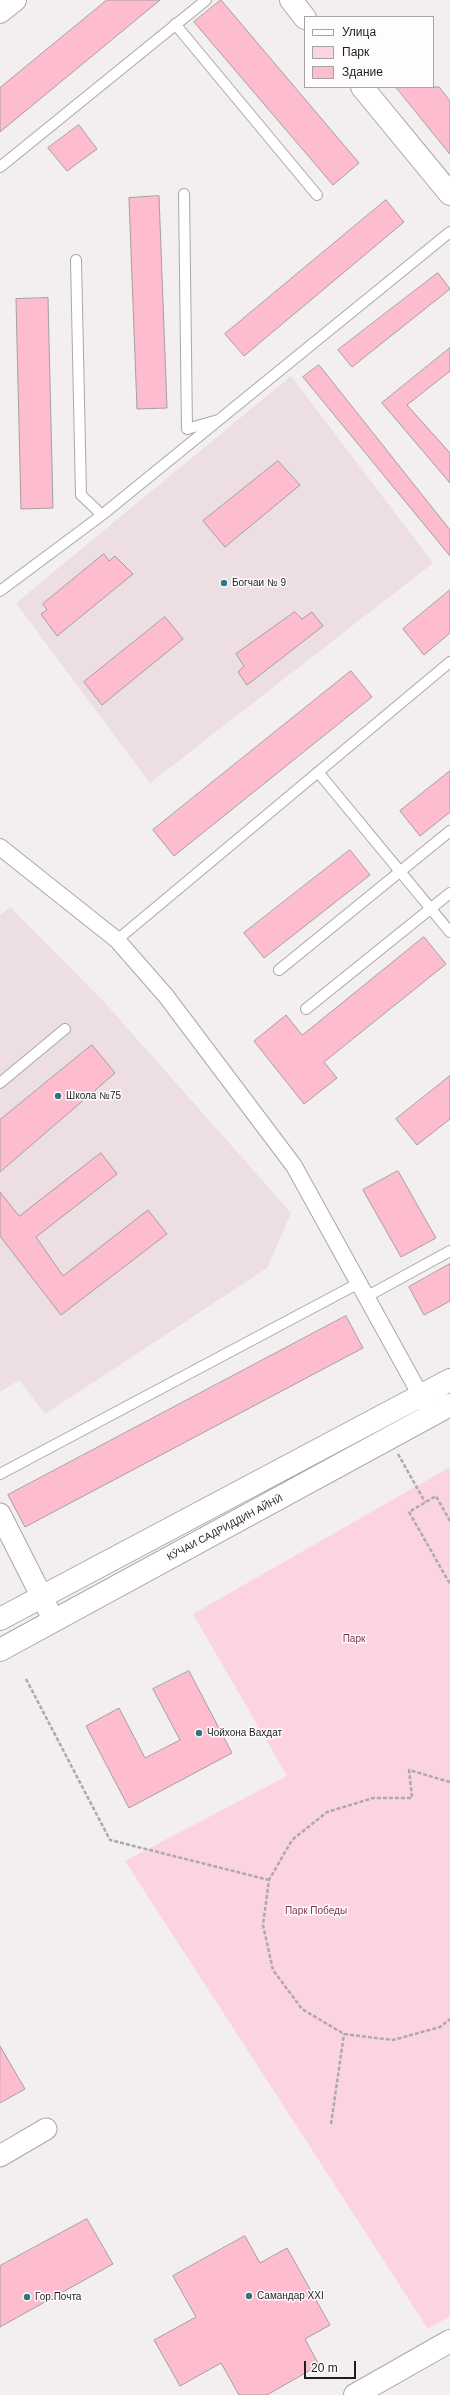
<!DOCTYPE html>
<meta charset="utf-8">
<style>
body{margin:0}
#map{position:relative;width:450px;height:2395px;overflow:hidden;background:#f3eeef;font-family:Helvetica,sans-serif}
canvas{display:block}
.legend{position:absolute;left:304px;top:16px;width:130px;height:72px;box-sizing:border-box;background:#fffcfd;border:1px solid #a5a3a4;margin:0;padding:5px 7px;list-style:none;font-size:12px;color:#1f1e1e}
.legend li{display:flex;align-items:center;gap:8px;height:20px}
.legend b{width:20px;border:1px solid #a5a3a4}
.scale{position:absolute;left:304px;top:2361px;width:52px;height:18px;box-sizing:border-box;border:2px solid #1f1e1e;border-top:0;padding-left:5px;font-size:12px;line-height:14px;white-space:nowrap;color:#1f1e1e;-webkit-text-stroke:3px #fffcfd;paint-order:stroke}
</style>
<div id="map">
<canvas width="450" height="2395"></canvas>
<ul class="legend">
<li><b style="height:5px;background:#fff"></b>Улица</li>
<li><b style="height:11px;background:#fcd4df"></b>Парк</li>
<li><b style="height:11px;background:#febccf"></b>Здание</li>
</ul>
<div class="scale">20 m</div>
</div>
<script>
const context = document.querySelector('canvas').getContext('2d');
context.lineJoin = 'round';
function fill(path, color) { context.fillStyle = color; context.fill(path, 'evenodd'); }
function trace(path, color, width, dash) { context.strokeStyle = color; context.lineWidth = width; context.lineCap = dash ? 'butt' : 'round'; context.setLineDash(dash || []); context.stroke(path); }
function write(font, color, halo, rows, align = 'center') {
  context.font = font + ' Helvetica,sans-serif'; context.lineWidth = 3; context.setLineDash([]); context.textBaseline = 'middle'; context.strokeStyle = halo; context.fillStyle = color; for (const [text, x, y, turn = 0] of rows) {
    context.save(); context.translate(x, y); context.rotate((+turn || 0) * Math.PI / 180); context.textAlign = isNaN(turn) ? turn : align; if (halo) context.strokeText(text, 0, 0); context.fillText(text, 0, 0); context.restore();
  }
}
const built = new Path2D(`
 M291,376L433,563L150,783L16,603Z
 M10,907L106,1004L291,1213L267,1268L45,1414L19,1380L0,1392V916Z`);
const green = new Path2D(`
 M450,1467V2316L428,2329L125,1861L287,1776L193,1614Z`);
const building = new Path2D(`
 M107,0H160L0,132V88Z
 M221,0L359,163L333,185L194,22Z
 M396,87H439L450,101V154Z
 M79,125L97,149L67,171L48,148Z
 M159,196L167,408L137,409L129,198Z
 M386,200L404,222L244,356L225,334Z
 M438,273L450,289L352,367L338,350Z
 M48,298L53,508L21,509L16,299Z
 M450,348V371L407,405L450,453V483L382,403Z
 M319,365L450,530V556L303,377Z
 M278,461L300,485L225,547L203,521Z
 M104,554L109,561L115,556L133,574L57,636L41,614L47,610L43,604Z
 M450,590V633L424,655L403,629Z
 M295,612L302,619L312,612L323,626L247,685L238,672L244,666L236,654Z
 M165,617L183,639L102,705L84,682Z
 M351,671L372,697L174,856L153,830Z
 M450,771V812L420,836L400,811Z
 M350,850L370,875L264,958L244,933Z
 M424,937L446,964L324,1062L337,1078L304,1104L254,1041L286,1015L302,1035Z
 M92,1045L115,1073L0,1172V1120Z
 M450,1076V1119L417,1145L396,1119Z
 M101,1153L117,1174L36,1237L63,1276L148,1210L167,1234L61,1315L0,1236V1192L19,1216Z
 M398,1171L436,1238L401,1257L363,1190Z
 M450,1264V1301L424,1315L409,1287Z
 M346,1316L363,1348L25,1527L8,1495Z
 M189,1671L232,1753L129,1808L86,1726L119,1708L145,1758L180,1740L153,1689Z
 M0,2046L25,2089L0,2103Z
 M87,2219L113,2264L0,2327V2266Z
 M245,2236L260,2263L287,2248L330,2325L305,2339L319,2365L267,2395H239L221,2363L180,2386L154,2340L196,2317L173,2276Z`);
const path = new Path2D(`
 M398,1454L425,1502
 M450,1521L436,1496L409,1512L450,1584
 M26,1679L110,1840L269,1880
 M450,1782L409,1770L412,1798H373L327,1812L292,1840L269,1880L263,1925L273,1970L302,2009L344,2034L393,2040L440,2027L450,2019
 M331,2124L344,2034`);
const service = new Path2D(`
 M175,24L317,195
 M0,167L206,0
 M184,194L187,429L218,420
 M76,260L81,495L102,515
 M0,591L102,515L450,232
 M318,772L450,932
 M117,940L450,662
 M279,970L450,831
 M306,1009L450,893
 M0,1083L65,1029
 M366,1297L450,1251
 M0,1474L359,1283`);
const pedestrian = new Path2D(`
 M0,847L117,940L166,996L294,1166L426,1405`);
const minor = new Path2D(`
 M0,1514L54,1621
 M0,2156L46,2129`);
const tertiary = new Path2D(`
 M291,0L305,18
 M362,87L450,194
 M0,1619L450,1380
 M0,1650L450,1405
 M355,2395L450,2341`);
const secondary = new Path2D(`
 M0,12L15,0`);
const markers = [
 [224,583,4,"#307783"],
 [58,1096,4,"#307783"],
 [199,1733,4,"#307783"],
 [249,2296,4,"#307783"],
 [27,2297,4,"#307783"]
];
const poiNames = [
 ["Богчаи № 9",232,583],
 ["Школа №75",66,1096],
 ["Чойхона Вахдат",207,1733],
 ["Самандар XXI",257,2296],
 ["Гор.Почта",35,2297]
];
const streetNames = [
 ["КӮЧАИ САДРИДДИН АЙНӢ",225,1528,-28]
];
const parkNames = [
 ["Парк",354,1639],
 ["Парк Победы",316,1911]
];
fill(built, '#ecdee2');
fill(green, '#fcd4df');
fill(building, '#febccf');
trace(building, '#a39fa0', 1);
trace(service, '#aba7a8', 12);
trace(pedestrian, '#aba7a8', 18);
trace(minor, '#aba7a8', 23);
trace(tertiary, '#aba7a8', 24);
trace(secondary, '#aba7a8', 24);
trace(path, '#aeaaab', 2.5, [4, 2]);
trace(service, '#fff', 10);
trace(pedestrian, '#fff', 16);
trace(minor, '#fff', 21);
trace(tertiary, '#fff', 22);
trace(secondary, '#fff', 22);
for (const [x, y, r, color] of markers) { const dot = new Path2D(); dot.arc(x, y, r, 0, 2 * Math.PI); context.fillStyle = color; context.fill(dot); trace(dot, '#fffcfd', 1.5); }
write('10px', '#1f1e1e', '#fffcfd', poiNames, 'left');
write('10px', '#1f1e1e', '#fffcfd', streetNames);
write('10px', '#7e324e', '#fffcfd', parkNames);
</script>
